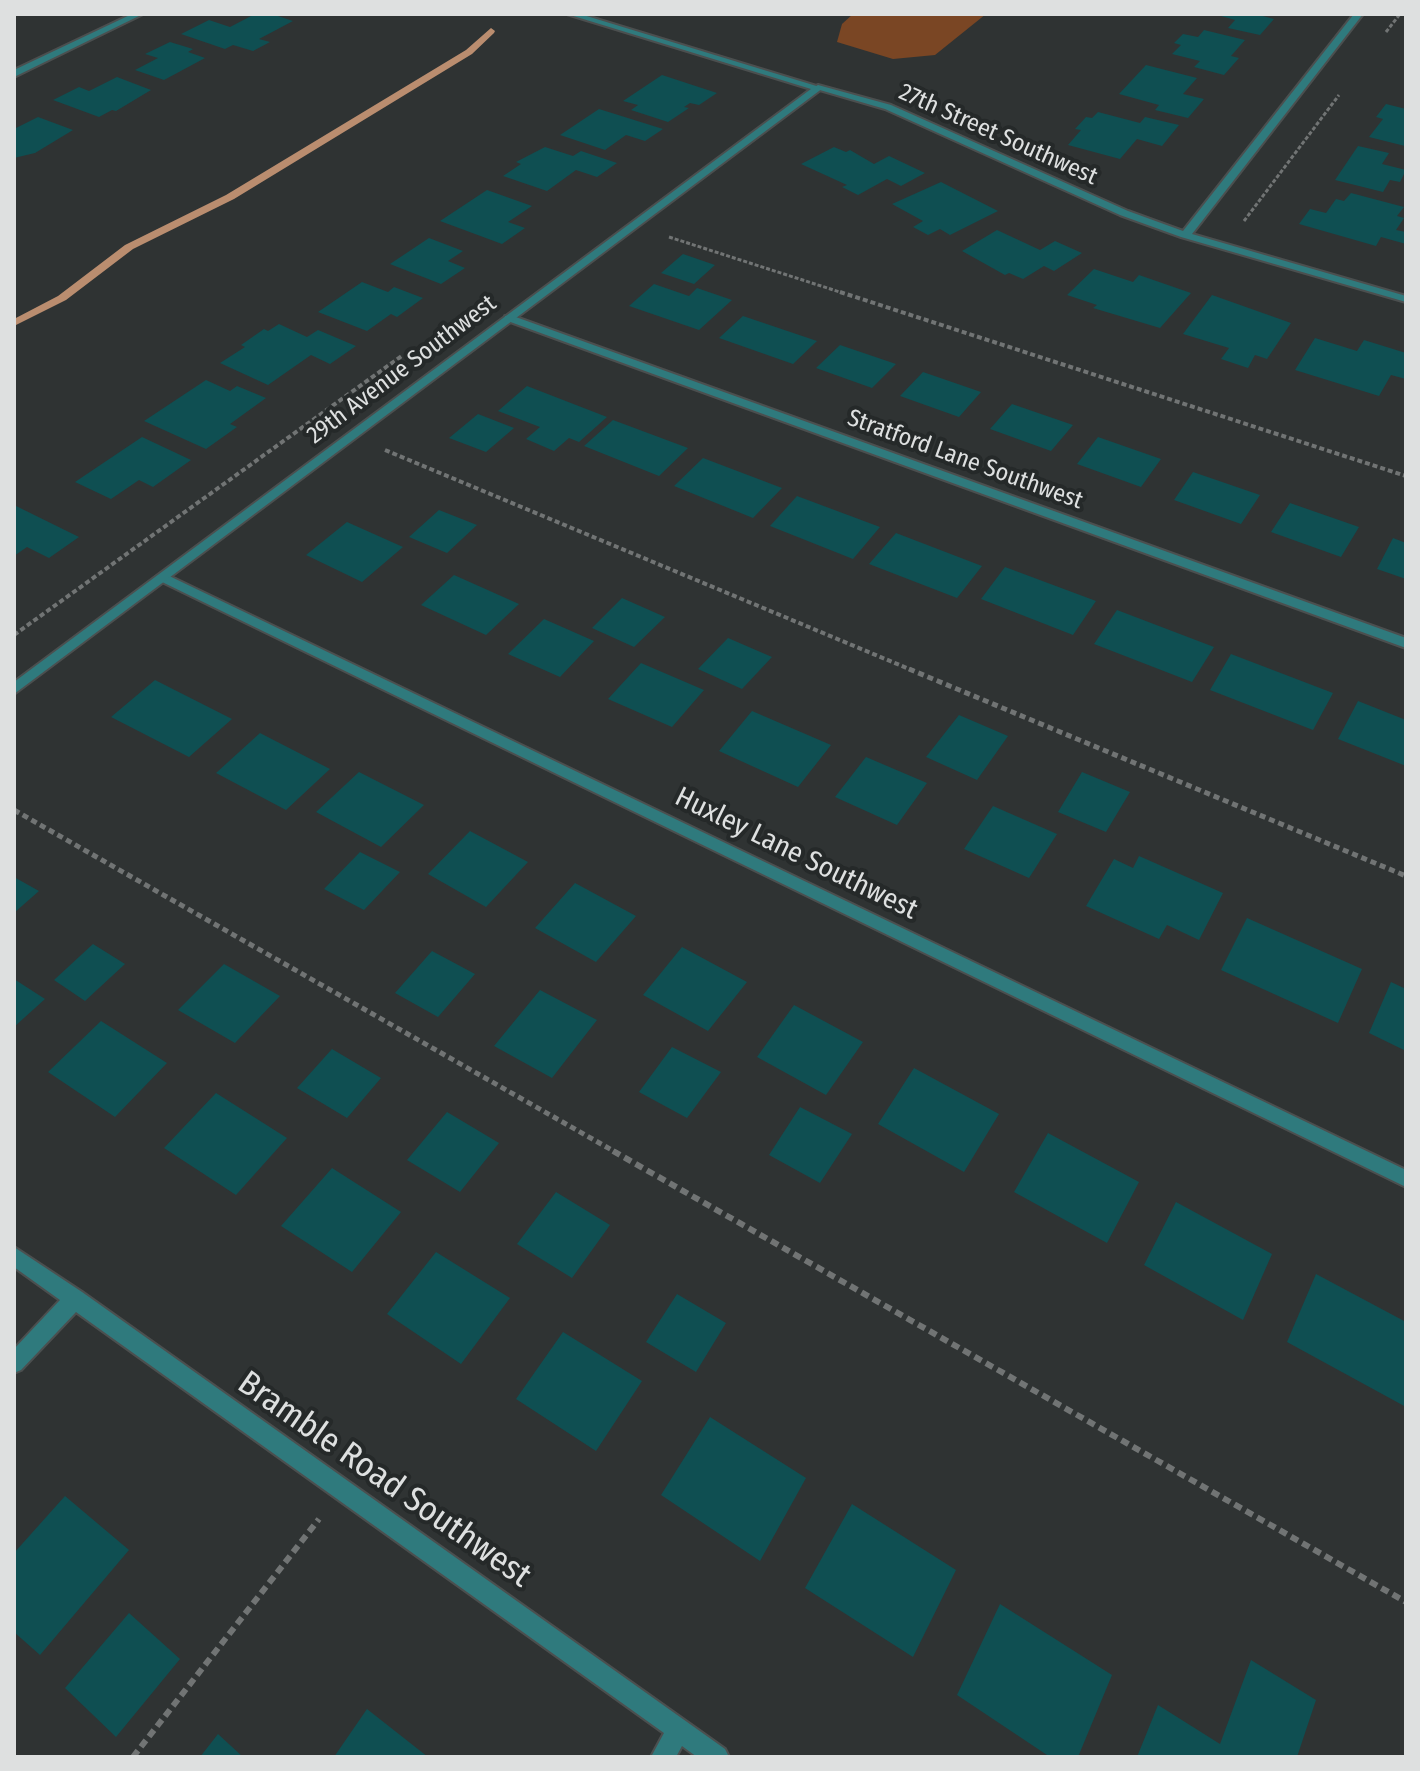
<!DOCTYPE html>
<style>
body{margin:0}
#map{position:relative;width:1420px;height:1771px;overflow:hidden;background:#2f3333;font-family:"Fira Sans Condensed",sans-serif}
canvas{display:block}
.frame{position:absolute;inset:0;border:16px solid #dee0e0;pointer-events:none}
</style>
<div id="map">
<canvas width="1420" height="1771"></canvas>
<div class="frame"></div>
</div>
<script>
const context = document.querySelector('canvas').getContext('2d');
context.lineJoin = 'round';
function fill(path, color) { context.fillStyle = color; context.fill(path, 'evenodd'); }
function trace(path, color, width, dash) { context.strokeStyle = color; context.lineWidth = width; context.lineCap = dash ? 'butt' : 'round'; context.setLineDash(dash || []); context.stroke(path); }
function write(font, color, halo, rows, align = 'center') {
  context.font = font + ' "Fira Sans Condensed",sans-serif'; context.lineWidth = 8; context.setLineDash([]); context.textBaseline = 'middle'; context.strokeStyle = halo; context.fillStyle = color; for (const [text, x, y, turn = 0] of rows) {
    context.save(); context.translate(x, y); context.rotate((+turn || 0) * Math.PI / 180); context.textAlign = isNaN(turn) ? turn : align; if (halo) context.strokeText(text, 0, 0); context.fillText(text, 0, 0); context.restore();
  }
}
const green = new Path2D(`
 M853,14H986L935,55L893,59L837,42L842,24Z`);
const stream = new Path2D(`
 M491,28L495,31L494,33L472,54L234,199L133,249L66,300L14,326V319L58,296L125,245L226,195L466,50Z`);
const building = new Path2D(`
 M255,14H272L293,21L259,39L270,42L253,51L233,45L225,49L181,34L209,20L230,27Z
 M1214,14H1255L1274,19L1260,35L1228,28L1235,20Z
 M1204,30L1245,40L1231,56L1239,58L1224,75L1194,67L1200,61L1172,54L1181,45L1174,43L1183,34L1198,37Z
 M170,42L193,49L188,52L205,58L164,80L135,70L158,58L145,54Z
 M1146,65L1197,78L1183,94L1204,99L1188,118L1155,110L1159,105L1119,94Z
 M662,75L717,93L699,105L690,103L684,107L689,108L668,122L631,110L638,105L623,101Z
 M117,77L151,90L116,111L112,110L99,117L53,100L79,87L89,91Z
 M1386,104L1406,109L1405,146L1369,137L1383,119L1376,117Z
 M599,109L663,129L645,141L626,135L605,150L560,135Z
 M1098,112L1140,123L1145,117L1179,125L1162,146L1137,139L1120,159L1068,145L1081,130L1075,129L1086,117L1092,118Z
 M38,117L73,130L35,153L14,158V129Z
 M1358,146L1389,153L1382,164L1406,170L1400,182L1390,180L1383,192L1335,180Z
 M545,147L573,156L581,151L617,163L597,177L576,170L547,191L503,176L521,164L516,162Z
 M834,147L846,152L850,150L874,164L889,156L925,173L901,186L887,179L858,195L842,187L847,185L801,164Z
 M941,182L998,211L950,235L940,229L928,235L913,227L923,221L892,204Z
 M487,190L532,206L508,222L525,228L502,244L440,221Z
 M1351,193L1404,207L1397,216L1404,218L1396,230L1406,232V244L1381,237L1376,246L1299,224L1310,209L1326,213L1336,199L1344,201Z
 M997,230L1040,250L1055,241L1082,253L1054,271L1044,266L1023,279L1009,273L1005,275L962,251Z
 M429,238L463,251L448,261L465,268L441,284L390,264Z
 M683,254L715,265L694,284L661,273Z
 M1094,269L1133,282L1139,275L1191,293L1160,328L1093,308L1097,305L1067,295Z
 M362,282L388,292L394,287L423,298L397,317L391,314L367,331L318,312Z
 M654,284L689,296L697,288L732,300L699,330L629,306Z
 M1212,295L1291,323L1267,359L1255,355L1248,368L1221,359L1229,348L1183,334Z
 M743,316L817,341L793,364L719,338Z
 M279,324L307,337L318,330L356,346L330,364L311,355L268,385L220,363L245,347L241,345L264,329L268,331Z
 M1315,338L1357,351L1364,340L1406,353V379L1391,375L1379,396L1295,370Z
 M840,345L896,364L872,388L816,368Z
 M923,372L981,392L959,417L900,396Z
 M206,380L230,391L237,386L266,398L230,424L237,427L206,449L144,421Z
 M527,386L607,417L579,442L569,438L554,451L526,439L540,427L498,411Z
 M1012,404L1073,425L1051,451L990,429Z
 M478,414L514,428L486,452L449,438Z
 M613,420L688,448L659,476L584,446Z
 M142,437L191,460L153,487L139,480L111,499L75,482Z
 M1098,437L1161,459L1141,487L1077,464Z
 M703,458L782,488L753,518L674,486Z
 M1193,472L1260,495L1241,524L1174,500Z
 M797,496L880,527L853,559L770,526Z
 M1290,503L1359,527L1341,557L1271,532Z
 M14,505L79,537L49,558L27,547L14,556Z
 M439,510L477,525L447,553L409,537Z
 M347,522L403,547L362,582L306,555Z
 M896,533L982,566L957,598L869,564Z
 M1393,538L1406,543V579L1377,569Z
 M1005,567L1096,601L1073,635L981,599Z
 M454,575L519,604L486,635L421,605Z
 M622,598L665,617L634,647L592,628Z
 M1117,610L1214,647L1192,682L1094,644Z
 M544,619L594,641L560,677L508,654Z
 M728,638L772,657L742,689L698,669Z
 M1231,654L1333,693L1313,730L1210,690Z
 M641,663L704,690L672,727L608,699Z
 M155,680L232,719L189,757L111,717Z
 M1358,701L1406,720V766L1338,739Z
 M752,711L831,745L798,787L719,751Z
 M959,715L1008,736L977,780L926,757Z
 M260,733L330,769L286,810L216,773Z
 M866,757L927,783L897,825L835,797Z
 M359,772L424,805L381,847L316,812Z
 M1082,772L1130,792L1106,832L1058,812Z
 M993,806L1057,834L1029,878L964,849Z
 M470,831L528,862L486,907L428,874Z
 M360,852L400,872L364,910L324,889Z
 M1139,856L1223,893L1199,940L1167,925L1159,939L1086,906L1114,859L1133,868Z
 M14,877L39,891L14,913Z
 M575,883L636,916L596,962L535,928Z
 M1247,918L1362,969L1338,1023L1221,970Z
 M93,944L125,964L85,1001L54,980Z
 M682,947L747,982L708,1031L643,995Z
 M432,951L475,974L438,1017L395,993Z
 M224,964L280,996L235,1043L178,1010Z
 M14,979L45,999L14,1027Z
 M1391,982L1406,989V1051L1369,1033Z
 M540,990L597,1020L552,1078L494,1046Z
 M794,1005L863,1042L826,1095L757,1057Z
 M101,1021L167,1063L115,1117L48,1072Z
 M672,1047L721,1072L687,1118L639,1092Z
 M332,1049L381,1078L347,1118L297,1088Z
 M914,1068L999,1114L964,1172L878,1124Z
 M216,1093L287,1138L236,1195L164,1148Z
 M800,1107L852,1134L820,1183L769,1155Z
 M447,1112L499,1143L460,1192L407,1160Z
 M1048,1133L1139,1182L1107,1243L1014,1192Z
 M332,1168L401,1212L352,1272L281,1226Z
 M556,1192L610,1225L572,1278L517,1244Z
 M1176,1202L1272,1254L1243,1320L1144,1265Z
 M436,1252L510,1298L461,1364L387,1314Z
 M1316,1274L1406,1322V1407L1287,1342Z
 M677,1294L726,1323L696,1372L646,1342Z
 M563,1332L642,1381L596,1451L516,1399Z
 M710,1417L806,1478L760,1561L661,1495Z
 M65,1496L129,1550L40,1655L14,1632V1553Z
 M852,1504L956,1570L913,1657L805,1588Z
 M1000,1604L1112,1675L1078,1757H1050L957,1695Z
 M129,1613L180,1659L116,1737L65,1688Z
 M1251,1660L1316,1700L1297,1757H1137L1158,1705L1220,1744Z
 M367,1709L428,1757H334Z
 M218,1734L243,1757H200Z`);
const pathFar3 = new Path2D(`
 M1386,32L1400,14
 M1244,221L1339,95
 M669,237L846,294`);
const pathFar2 = new Path2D(`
 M840,292L1406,476
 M385,450L914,671
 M14,635L403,355`);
const pathFar1 = new Path2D(`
 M909,669L1406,876
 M14,810L617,1153`);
const path = new Path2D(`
 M613,1151L1406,1602
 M133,1757L319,1519`);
const minor = new Path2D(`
 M132,14H143L14,77V70Z
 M1354,14H1363L1192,234L1406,296V302L1181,237L1120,215L885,109L813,88L818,85L891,105L1128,211L1183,231Z
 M505,316H513L1406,638V648L505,320Z
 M163,573L1406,1170V1187L158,580L156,577Z
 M14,1247L82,1292L725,1749L729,1757H697L682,1746L676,1757H651L664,1733L76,1312L21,1370L14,1373V1349L60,1300L14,1267Z`);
const tertiary = new Path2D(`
 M567,14H580L823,88L14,694V682L811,89Z`);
const farStreetnames = [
 ["27th Street Southwest",998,135,24],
 ["29th Avenue Southwest",402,370,-37],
 ["Stratford Lane Southwest",965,460,20]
];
const streetNames = [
 ["Huxley Lane Southwest",796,854,26]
];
const nearStreetnames = [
 ["Bramble Road Southwest",384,1480,35]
];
fill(green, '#7a4624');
fill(stream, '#ba8d6f');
fill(building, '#0f4f52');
trace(minor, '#4b4f4f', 4);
trace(tertiary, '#4b4f4f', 4);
trace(pathFar3, '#717474', 3, [4, 2]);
trace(pathFar2, '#717474', 4, [5, 3]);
trace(pathFar1, '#717474', 5, [6, 4]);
trace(path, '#717474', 6, [8, 5]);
fill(minor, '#2f7a7d');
fill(tertiary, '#2f7a7d');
write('24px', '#dee0e0', '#252929', farStreetnames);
write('28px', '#dee0e0', '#252929', streetNames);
write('34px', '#dee0e0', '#252929', nearStreetnames);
</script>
